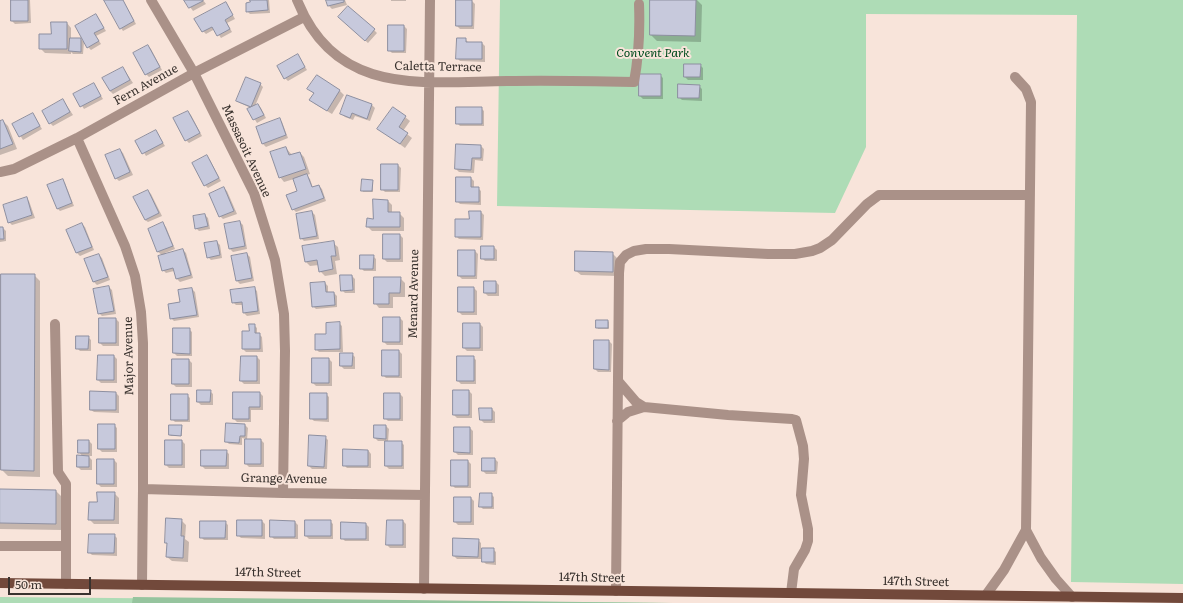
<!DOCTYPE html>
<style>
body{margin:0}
#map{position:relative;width:1183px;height:603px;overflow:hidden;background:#f8e4da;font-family:Literata,serif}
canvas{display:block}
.scale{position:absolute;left:8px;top:577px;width:83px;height:18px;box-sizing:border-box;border:2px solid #39322e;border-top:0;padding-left:5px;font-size:12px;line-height:14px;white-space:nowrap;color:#39322e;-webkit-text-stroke:3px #f8e4da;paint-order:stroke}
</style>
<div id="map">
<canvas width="1183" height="603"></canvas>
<div class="scale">50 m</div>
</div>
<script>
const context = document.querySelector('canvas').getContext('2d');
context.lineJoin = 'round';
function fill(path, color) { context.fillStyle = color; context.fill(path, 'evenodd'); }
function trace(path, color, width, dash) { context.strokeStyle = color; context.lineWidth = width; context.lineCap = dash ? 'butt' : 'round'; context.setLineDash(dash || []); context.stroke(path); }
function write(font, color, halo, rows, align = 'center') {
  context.font = font + ' Literata,serif'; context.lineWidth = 4; context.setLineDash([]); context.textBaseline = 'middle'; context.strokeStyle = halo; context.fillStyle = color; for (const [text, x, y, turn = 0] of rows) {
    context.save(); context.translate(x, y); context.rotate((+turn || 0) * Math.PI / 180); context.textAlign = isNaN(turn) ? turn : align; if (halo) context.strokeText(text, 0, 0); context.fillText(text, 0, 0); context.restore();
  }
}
const green = new Path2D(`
 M500,0H1183V584L1071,582L1077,15L866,14V147L835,213L497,206Z
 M0,597L673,603H0Z`);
const forest = new Path2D(`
 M133,597L673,603H132Z`);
const shadow = new Path2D(`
 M12,0H30L31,23L15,24L12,21Z
 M105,0H123L136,24L123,31L121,28Z
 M185,0H203L206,4L193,11Z
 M251,0H269L270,13L250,14L247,11L251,3Z
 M327,0H345L347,5L332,9L329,6Z
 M391,0H406V1H391Z
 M651,0H697L702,5L701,42L657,41L651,35Z
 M472,1L475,4L474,29H460L457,26Z
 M226,3L235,19L227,23L232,32L221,38L215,29L206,34L203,31Z
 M96,15L106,31L96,36L101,44L91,50L88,47Z
 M342,20L374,30L377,33L368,43Z
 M67,23L71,28V39H81L84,42L83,54H73L71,52V54L45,53L40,48L52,35Z
 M404,26L407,29L406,53H392L389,50Z
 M465,39L468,42L482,43L485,46V62L460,61L457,58Z
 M148,46L151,49L162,70L149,77L146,74L135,53Z
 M298,55L307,70L288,81L285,78Z
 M700,65L703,68V80H688L685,77Z
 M123,68L133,83L113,94L110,91Z
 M660,75L663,78V99H643L640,96Z
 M94,84L103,99L84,109L75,94Z
 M260,84L263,87L255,106L258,105L261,108L266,118L257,123L249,110L251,108L240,103L237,101Z
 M699,86L702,89V101L682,100L679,97Z
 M309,89L339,90L344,95L332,114L315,104L311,100L314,94Z
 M348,96L372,105L375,108L370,121L355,116L353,120L345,117L342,114Z
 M63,100L73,115L53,126L50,123Z
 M481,108L484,111V126H460L457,123Z
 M188,112L191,115L202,136L189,143L186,140Z
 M33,114L42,129L23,140L13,124Z
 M405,117L410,121L403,131L412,138L405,148L379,129Z
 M279,119L282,122L288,138L266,147L263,144L257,127Z
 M3,121L8,126L17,149L0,155V122Z
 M156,131L165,146L146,156L137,141Z
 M481,146L484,149L483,161L475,160L474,173L459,172L456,169Z
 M286,148L292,155L300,153L304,157L310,174L306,175L310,179L313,188L319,186L322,189L326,201L296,212L293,209L298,191L294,179L284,182L280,177Z
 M120,150L123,153L133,175L119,181L116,178Z
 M207,157L210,160L221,181L208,188L205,185Z
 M398,165L401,168L400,192H385L382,189Z
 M471,178L474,181V188H478L481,191V205L460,204L457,201Z
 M62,180L65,183L74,206L60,211L57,208Z
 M372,181L373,182V192H363L362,190Z
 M224,188L227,191L237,214L223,219L220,216Z
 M148,191L151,194L162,216L148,222L145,220Z
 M26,198L29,201L35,218L12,225L9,222Z
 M388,201L392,205V213H399L404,218V231H372L367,226L374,220Z
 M312,212L315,215L319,239L304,241L301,238Z
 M481,212L484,215L483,240L459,239L456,236L470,220Z
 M205,215L208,218L210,229L199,231L196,228Z
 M240,222L243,225L247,249L233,252L230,249Z
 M82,224L85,227L94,250L80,256L77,253Z
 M163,224L166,227L175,249L165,253V255L183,250L186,253L193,278L180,282L177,279L174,271L166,273L163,270L162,255L158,252L149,229Z
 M0,228H3L6,231V241L0,242Z
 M400,235L403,238V262H387L384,259Z
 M217,242L220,245L222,258L211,260L208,257Z
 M333,243L338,247L340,260L335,261L337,274L325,276L320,271L319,265L310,266L306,262Z
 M494,247L497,250V261H485L482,258Z
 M475,251L478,254L477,279H462L459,276Z
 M612,253L617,258V276L581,275L576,271Z
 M247,254L250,257L254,281L240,284L237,281Z
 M99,255L102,258L110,280L97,285L94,282Z
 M373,256L376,259V271H364L361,268Z
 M34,275L40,281V477L8,476L2,470Z
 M352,276L355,279V293H345L342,290Z
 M400,278L405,283V297H393V308H379L375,303Z
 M496,282L499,285V296H488L485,293Z
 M325,283L328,286V293H334L337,296V307L316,309L313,306Z
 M109,287L112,290L116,314L102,316L99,313Z
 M254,288L257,291L260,314L247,316L244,313L243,305H236L233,302Z
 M459,288H474L477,291V315H462L459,312Z
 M192,289L195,292L199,317L174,321L171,318Z
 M400,318L403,321V345H387L384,342Z
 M116,319L119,322V346H103L100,343Z
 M608,321L609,322V329H598L597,327Z
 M339,323L342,326L343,352H319L316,349L327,335Z
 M480,324L483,327V351H467L464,348Z
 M254,325L257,328V334H259L262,337L263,352H246L243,349L250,332Z
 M174,329H189L192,332V356H177L174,353Z
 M88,337L91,340V351H80L77,348Z
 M609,341L612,344L611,372H598L595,369Z
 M399,351L402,354V378H386L383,375Z
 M352,354L355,357V369H344L341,366Z
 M114,356L117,359V383H101L98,380Z
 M257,357L260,360V384H244L241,381Z
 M458,357H473L476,360V384H461L458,381Z
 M329,359L332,362V386H316L313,383Z
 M189,360L192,363V387H176L173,384Z
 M210,391L213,394V405H201L198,402Z
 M469,391L472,394V418H457L454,415Z
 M116,393L119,396V413L94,412L91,410Z
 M260,393L263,396V410H251V422H237L234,419Z
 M326,394L329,397V422L314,421L311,418Z
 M385,394H400L403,397V421H388L385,418Z
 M187,395L190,398V422H175L172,419Z
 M492,409L495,412V423H484L481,420Z
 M227,424L245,425L248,428L247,440H261L264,443V467H249L246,464V439L242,438V445L229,444L226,441Z
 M114,425L117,428V452H102L99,449Z
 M181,426L182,427V436H171L170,435Z
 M386,426L389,429L388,442H401L404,445V469H389L386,466V441H378L375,438Z
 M455,428H470L473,431V455H458L455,452Z
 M325,437L328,440L327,469H312L309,466Z
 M89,441L92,444V456H88L92,460V470H81L78,467L83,457L79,452Z
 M166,441H182L185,444V468H169L166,465Z
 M368,450L371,454V468H347L344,465Z
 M226,451L229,454V469H205L202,466Z
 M495,459L498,462L497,474H486L483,471Z
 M114,460L117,463V487H101L98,484Z
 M468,461L471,464V488H455L452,485Z
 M0,490L56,491L62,497V530L0,529Z
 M114,493L119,498V524H94L89,519Z
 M491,494L494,497V509H483L480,506Z
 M471,498L474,501V525H458L455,522Z
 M167,519L181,520L186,525L185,539L189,542L188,562L172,561L167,557L168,545L166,543Z
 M262,521L265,524V539L241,538L238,535Z
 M271,521L295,522L298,525V539H274L271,536Z
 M330,521L333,524V539H309L306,536Z
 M388,521H403L406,524V548H390L387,545Z
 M225,522L228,525V540H204L201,537Z
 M366,524L369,527V541H345L342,538Z
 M114,535L117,538V556L92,555L89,552Z
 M478,540L481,543V559H457L454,556Z
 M493,549L496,552V565L486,564L483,561Z`);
const building = new Path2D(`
 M11,0H28V21H11Z
 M104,0H123L134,21L120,29Z
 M184,0H203V1L189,8Z
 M250,0H267L268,10L246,12V3L250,2Z
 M326,0H344V2L328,6Z
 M456,0H472V26H456Z
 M650,0H696L695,36L650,35Z
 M226,2L233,15L225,20L230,29L217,36L212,27L202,32L194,19Z
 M348,6L375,29L365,41L338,17Z
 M96,14L104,28L94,33L99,41L87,48L75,26Z
 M51,22H67V49H39V34H51Z
 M388,25H404V51H388Z
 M70,38H81V52L69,51Z
 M457,38H466V42H482V59H456Z
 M148,45L160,67L145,75L133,53Z
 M298,54L305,67L284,79L277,66Z
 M684,64H701L700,77H684Z
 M123,67L130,80L110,91L102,78Z
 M639,74H661V96H639Z
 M317,75L340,90L327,111L309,100L314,93L307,89Z
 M246,77L261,83L251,107L236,101Z
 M94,83L101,96L80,107L73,94Z
 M678,84L700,85L699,98H678Z
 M347,95L372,104L367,119L352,113L350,118L340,114Z
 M63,99L70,112L49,124L42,111Z
 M258,104L264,115L253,120L247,109Z
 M393,107L406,116L399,127L408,133L400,144L377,129Z
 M456,107H482V124H456Z
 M188,111L200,133L185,141L173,118Z
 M33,113L40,126L19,137L12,124Z
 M280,118L286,135L262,144L256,127Z
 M3,120L13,144L0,149V121Z
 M156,130L163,143L142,154L135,141Z
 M456,144L481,145V158H472L471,170L455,169Z
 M286,147L289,155L300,152L306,169L279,178L270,152Z
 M120,149L130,172L115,179L105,155Z
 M207,155L219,178L204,186L192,163Z
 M381,164H398V190H381Z
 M307,174L312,187L319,185L324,198L292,210L286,195L297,191L293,179Z
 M456,177H471V187H479V202H456Z
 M63,179L72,203L57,209L47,185Z
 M362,179L373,180L372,191H361Z
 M224,187L234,211L219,217L209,194Z
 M148,190L159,213L145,220L133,197Z
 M27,197L32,215L8,223L3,205Z
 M373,199L388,200V212H400V227H366L367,218L373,219Z
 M312,211L317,236L300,239L296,214Z
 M469,211H481V237H455V219H469Z
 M205,214L208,226L195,229L193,216Z
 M240,221L245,246L229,249L224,224Z
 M163,222L173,246L157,252L148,229Z
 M82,223L92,247L76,253L66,230Z
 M0,227H3L4,239H0Z
 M383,234H400V259H383Z
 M217,241L220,255L207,258L204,243Z
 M334,241L336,256H331L333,269L319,272L317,260L305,262L302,246Z
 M481,246H494V259H481Z
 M183,249L191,275L176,279L173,268L162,271L158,256Z
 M458,250H475V276H458Z
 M575,251L613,252V272L575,271Z
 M247,253L252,278L236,281L231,256Z
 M99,254L108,277L93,282L84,259Z
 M360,255H374L373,269H360Z
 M1,274H35L34,471L1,470Z
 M340,275H352L353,290L341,291Z
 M374,277H401L400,293H389V304H374Z
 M484,281H496V293H484Z
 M325,282L326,292H334L335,305L312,307L310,283Z
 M109,286L114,311L98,314L93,289Z
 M255,287L258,311L243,313L242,302L232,303L230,290Z
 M458,287H474V312H458Z
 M192,288L197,315L170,319L168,304L180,302L178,290Z
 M383,317H400V342H383Z
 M99,318H116V343H99Z
 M596,320H608V328H596Z
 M340,322V349L315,350V334H326V323Z
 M463,323H480V348H463Z
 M249,324H255V333H260V349H242V331H249Z
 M173,328H190V354L173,353Z
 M76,336H89L88,349H76Z
 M594,340H609V370L594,369Z
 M382,350H399V376H382Z
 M340,353H353L352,366H340Z
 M98,355H114V380H97Z
 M241,356H257V381H240Z
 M457,356H474V381H457Z
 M312,358H329V383H312Z
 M172,359H189V384H172Z
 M197,390H211L210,402H197Z
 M453,390H469V415H453Z
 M90,391L116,392V410H90Z
 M233,392H260V407H249V419H233Z
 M310,393H327V419H310Z
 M384,393H400V419H384Z
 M171,394H188V420H171Z
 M479,408H492V420H480Z
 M226,423L245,424V436H240L239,443L225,442Z
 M98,424H115V449H98Z
 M169,425H182L181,436L169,435Z
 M374,425H386V439L374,438Z
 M454,427H470V453L454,452Z
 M309,435L326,436L324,467L308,466Z
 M245,439H261V464H245Z
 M78,440H89V453H78Z
 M165,440H182V465H165Z
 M385,441H402V466H385Z
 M343,449L368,450V466H343Z
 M201,450H227L226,466H201Z
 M77,455L89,456V467H77Z
 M482,458H495V471H482Z
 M97,459H114V484H97Z
 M451,460H468V486H451Z
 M0,489L56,490V524L0,523Z
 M97,492H115L114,520H88L89,502H97Z
 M480,493H492V507H479Z
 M454,497H471V522H454Z
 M166,518L182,519L181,536H184L183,558L166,557L167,543H165Z
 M237,520H262V536H237Z
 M270,520L295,521V537H270Z
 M305,520H331V536H305Z
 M387,520H403V545H386Z
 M200,521H226L225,538H200Z
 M341,522L366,523V539H341Z
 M89,534H115L114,553H88Z
 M453,538L479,539L478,557L453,556Z
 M482,548H494V562H482Z`);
const minor = new Path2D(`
 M151,0L194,73L254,193L275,260L284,314L285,351L283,493
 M297,0C336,97 422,82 507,81C549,80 592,81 634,82C639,55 640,30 639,4
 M77,138L125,246L135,276L141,312L143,343V489L142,585
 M0,172L14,169L77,138L194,73L304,17
 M55,324L58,472L66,484V584
 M618,381L636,402L644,407
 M617,421L628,412L644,407L728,415L792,419L796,420L803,446L804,459L801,495L808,529V541L805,550L794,569L791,593
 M143,489L283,493L425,495
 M1026,530L1041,558L1056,579L1072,597
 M0,546H66
 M424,589L430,0
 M616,591L619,273L620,262L626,255L634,251L646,249H669L768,254H795L812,251L820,248L832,240L867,204L879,195H1030
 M986,595L1004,570L1026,530L1031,102L1026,89L1015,77`);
const major = new Path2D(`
 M0,583L1183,598`);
const parkNames = [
 ["Convent Park",653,53]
];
const streetNames = [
 ["Caletta Terrace",438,67,1],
 ["Fern Avenue",146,85,-29],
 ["Massasoit Avenue",246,151,65],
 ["Menard Avenue",414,294,-89],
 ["Major Avenue",129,356,-91],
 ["Grange Avenue",284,479,1],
 ["147th Street",268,573,1],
 ["147th Street",592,578,1],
 ["147th Street",916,582,1]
];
fill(green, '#aedcb6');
fill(forest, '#96c49e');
fill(shadow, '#0003');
fill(building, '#c7c9dc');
trace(building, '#8d8fa0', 1);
trace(minor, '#aa9188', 10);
trace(major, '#72493b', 10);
write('italic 12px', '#004c1e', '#f8e4da', parkNames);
write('12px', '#39322e', '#f8e4da', streetNames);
</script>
